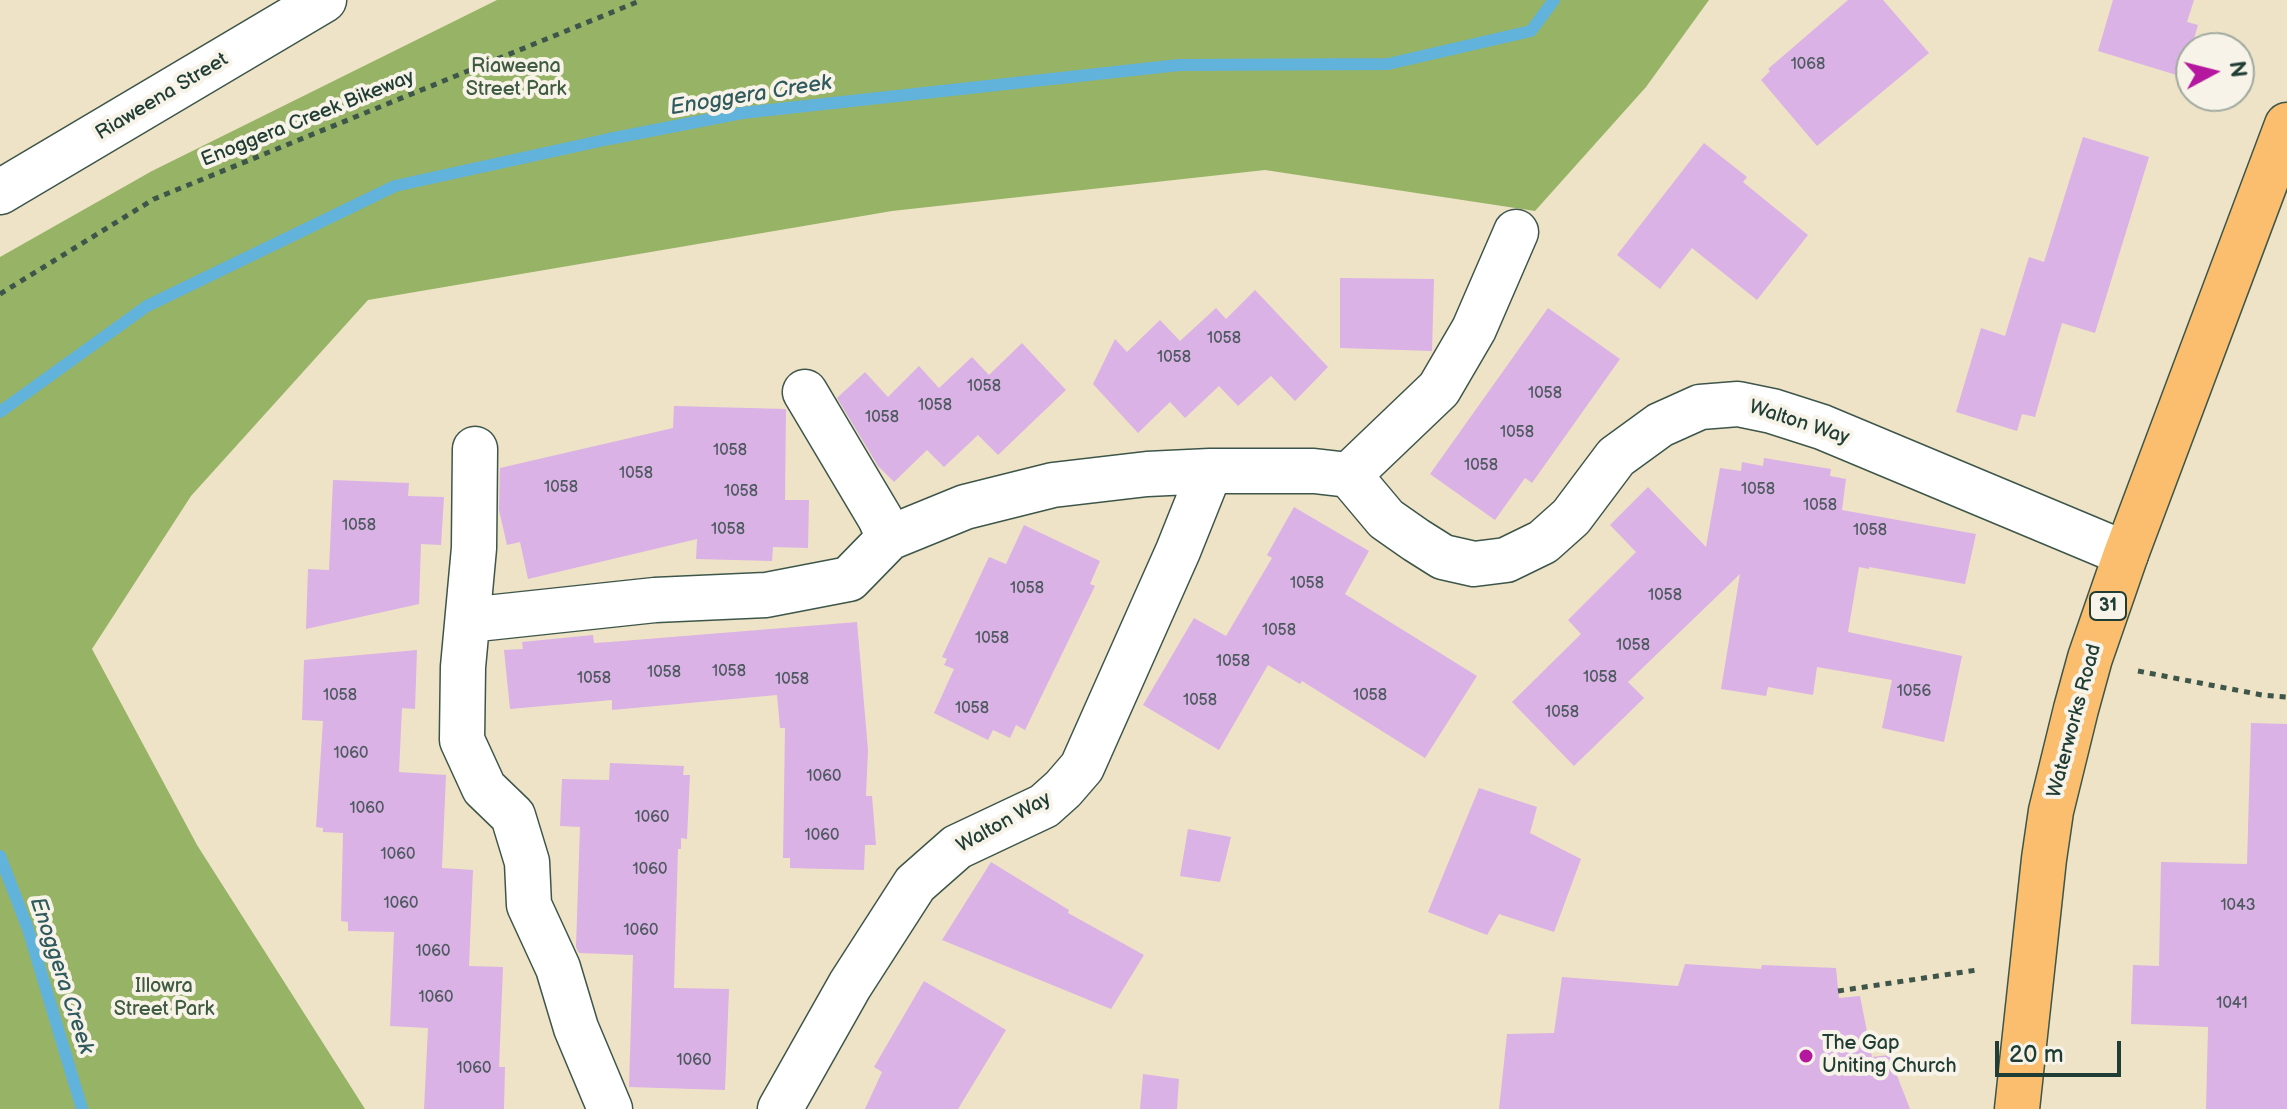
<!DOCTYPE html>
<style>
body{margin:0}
#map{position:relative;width:2287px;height:1109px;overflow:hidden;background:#eee3c6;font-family:"Balsamiq Sans",sans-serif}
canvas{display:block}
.north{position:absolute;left:2175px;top:32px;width:80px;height:80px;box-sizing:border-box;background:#f7f3e8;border:2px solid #a1aaa0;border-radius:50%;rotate:83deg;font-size:22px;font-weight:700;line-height:32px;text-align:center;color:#1f3d34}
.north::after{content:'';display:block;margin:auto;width:28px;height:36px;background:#b5179e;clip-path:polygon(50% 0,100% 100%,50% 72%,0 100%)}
.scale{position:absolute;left:1995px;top:1041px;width:126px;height:36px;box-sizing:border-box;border:4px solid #1f3d34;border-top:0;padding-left:10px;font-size:24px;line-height:28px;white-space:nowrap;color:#1f3d34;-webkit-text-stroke:6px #f7f3e8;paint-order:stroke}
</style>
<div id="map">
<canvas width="2287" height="1109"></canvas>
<div class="north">N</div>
<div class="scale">20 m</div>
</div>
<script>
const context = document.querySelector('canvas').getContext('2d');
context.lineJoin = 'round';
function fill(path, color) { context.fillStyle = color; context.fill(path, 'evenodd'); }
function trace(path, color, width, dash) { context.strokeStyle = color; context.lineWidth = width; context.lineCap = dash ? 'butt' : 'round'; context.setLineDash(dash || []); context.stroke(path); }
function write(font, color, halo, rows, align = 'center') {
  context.font = font + ' "Balsamiq Sans",sans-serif'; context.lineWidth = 8; context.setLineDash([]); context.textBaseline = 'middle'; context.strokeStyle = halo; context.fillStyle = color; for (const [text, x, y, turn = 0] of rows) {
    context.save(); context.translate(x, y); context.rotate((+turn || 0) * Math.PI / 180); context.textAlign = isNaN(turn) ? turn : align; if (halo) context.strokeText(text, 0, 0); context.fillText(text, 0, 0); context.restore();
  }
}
const forest = new Path2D(`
 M497,0H1709L1646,87L1535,211L1265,170L892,211L368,300L191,496L92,649L197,845L365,1109H0V257L152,171Z`);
const stream = new Path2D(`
 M0,412L147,306L395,186L609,139L742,113L1179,65L1388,64L1531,31L1554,0
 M0,856L28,929L82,1109`);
const building = new Path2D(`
 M1848,0H1883L1929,53L1817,146L1761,80L1770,71L1768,69Z
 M2113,0H2194L2187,22L2198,25L2183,77L2098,51Z
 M2083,137L2149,157L2095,333L2062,323L2035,417L2022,414L2017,431L1956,412L1981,328L2005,336L2029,257L2044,262Z
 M1704,143L1747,177L1743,182L1808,235L1757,300L1692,248L1660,289L1617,255Z
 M1340,278L1434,279L1432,351L1340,348Z
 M1255,290L1328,367L1295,401L1271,376L1238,406L1219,386L1185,418L1170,402L1138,433L1093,384L1115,339L1127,352L1160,320L1180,341L1216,308L1226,319Z
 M1548,308L1620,359L1532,483L1525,478L1495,520L1430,474Z
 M1022,343L1066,390L998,455L978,435L944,467L927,450L894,482L878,466L837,398L865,372L888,397L919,366L939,388L972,357L989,375Z
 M674,406L786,409L785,500H809L808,548L773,547L772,561L696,559L697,539L528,579L520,542L507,545L499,510L500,468L673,428Z
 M1764,458L1831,469L1830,476L1846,479L1842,510L1976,534L1965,584L1869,567V569L1859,567L1848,632L1962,656L1944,742L1882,728L1892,680L1817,667L1813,695L1768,687L1766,696L1721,689L1740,574L1628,682L1644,698L1574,766L1512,702L1581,634L1568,620L1636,552L1610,525L1648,487L1706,547L1720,468L1741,471L1742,462L1763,466Z
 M333,480L409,483L408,496L444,497L441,545L421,544L419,604L306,629L308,569L329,570Z
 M1294,507L1369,551L1345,594L1477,676L1425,758L1302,681L1300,684L1268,665L1219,750L1143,705L1194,618L1226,636L1272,558L1267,555Z
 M1024,525L1100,561L1090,584L1095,586L1025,730L1016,725L1010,738L993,730L988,740L934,713L954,669L944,665L947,659L942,657L989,557L1006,564Z
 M857,622L868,750L866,796H872L876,845H865L864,870L790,868V858H783L785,728H780L777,695L612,710V700L510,709L504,650L523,649L522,642L593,635L594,643L610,642Z
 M417,650L415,709L402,708L399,772L446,775L442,868L473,870L469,966L503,967L499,1067H505L504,1109H424L428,1028L390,1026L394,932L348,931V922L341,921L343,833L323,832V828L316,827L323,721L302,720L304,660Z
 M2251,723L2287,724V1109H2206L2208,1027L2131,1024L2133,965L2159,966L2161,862L2247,864Z
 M610,763L684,766L683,775H690L687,839L681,838V849H678L674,988L729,989L725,1090L629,1087L633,955L579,953L576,947L580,827L560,826L562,779L609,780Z
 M1479,788L1537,807L1530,833L1581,859L1554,932L1499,914L1487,935L1428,912Z
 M1188,829L1231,837L1220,882L1180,876Z
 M991,862L1069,910L1068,913L1144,955L1111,1009L942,940Z
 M1685,964L1761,969L1762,965L1836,968L1839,998L1860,996L1872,1057L1889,1055L1910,1109H1499L1507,1034L1554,1033L1562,977L1678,986Z
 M924,981L1006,1030L958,1109H865L882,1072L874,1067Z
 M1143,1074L1179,1079L1177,1109H1140Z`);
const path = new Path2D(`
 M0,294L154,199L642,0
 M2138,671L2262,695L2287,697
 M1838,991L1977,970`);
const minor = new Path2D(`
 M0,192L324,0
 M475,449L474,548L463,667L462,740L484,788L513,816L527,862L529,905L558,968L576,1028L610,1109
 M1349,475L1386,519L1416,540L1443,557L1474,564L1506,560L1543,542L1571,517L1616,457L1660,425L1700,407L1738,404L1772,411L1822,427L2126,554
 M889,538L965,507L1053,485L1147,474L1210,471H1314L1349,475L1439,389L1474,329L1516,232
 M468,620L655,600L766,595L849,579L889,538L880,518L805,392
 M780,1109L850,985L915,884L957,847L1044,806L1063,789L1082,767L1178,551L1210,471`);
const major = new Path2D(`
 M2017,1109L2044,859L2051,811L2076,709L2090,658L2126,554L2287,125`);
const markers = [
 [1806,1056,8,"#b5179e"]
];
const numberNames = [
 ["1068",1808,65],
 ["1058",1224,339],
 ["1058",1174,358],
 ["1058",984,387],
 ["1058",1545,394],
 ["1058",935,406],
 ["1058",882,418],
 ["1058",1517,433],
 ["1058",730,451],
 ["1058",1481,466],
 ["1058",636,474],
 ["1058",561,488],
 ["1058",1758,490],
 ["1058",741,492],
 ["1058",1820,506],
 ["1058",359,526],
 ["1058",728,530],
 ["1058",1870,531],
 ["1058",1307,584],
 ["1058",1027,589],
 ["1058",1665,596],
 ["1058",1279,631],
 ["1058",992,639],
 ["1058",1633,646],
 ["1058",1233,662],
 ["1058",729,672],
 ["1058",664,673],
 ["1058",1600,678],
 ["1058",594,679],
 ["1058",792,680],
 ["1056",1914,692],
 ["1058",340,696],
 ["1058",1370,696],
 ["1058",1200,701],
 ["1058",972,709],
 ["1058",1562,713],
 ["1060",351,754],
 ["1060",824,777],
 ["1060",367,809],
 ["1060",652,818],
 ["1060",822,836],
 ["1060",398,855],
 ["1060",650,870],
 ["1060",401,904],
 ["1043",2238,906],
 ["1060",641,931],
 ["1060",433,952],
 ["1060",436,998],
 ["1041",2232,1004],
 ["1060",694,1061],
 ["1060",474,1069]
];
const shields = [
 [2108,606,36]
];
const shieldNames = [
 ["31",2108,606]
];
const parkNames = [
 ["Riaweena",516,67],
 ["Street Park",516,90],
 ["Illowra",164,987],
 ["Street Park",164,1010]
];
const streetNames = [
 ["Riaweena Street",162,97,-31],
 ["Enoggera Creek Bikeway",308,119,-22],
 ["Walton Way",1799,423,18],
 ["Waterworks Road",2075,721,-75],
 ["Walton Way",1004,823,-29]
];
const poiNames = [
 ["The Gap",1822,1044],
 ["Uniting Church",1822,1067]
];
const waterNames = [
 ["Enoggera Creek",751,96,-9],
 ["Enoggera Creek",61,976,72]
];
fill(forest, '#96b366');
trace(stream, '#61b3dc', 12);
fill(building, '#dab2e5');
trace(minor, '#3e564a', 47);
trace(major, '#3e564a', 47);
trace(path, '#3e564a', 5, [6, 6]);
trace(minor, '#fff', 44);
trace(major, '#fabe6e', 44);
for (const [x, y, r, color] of markers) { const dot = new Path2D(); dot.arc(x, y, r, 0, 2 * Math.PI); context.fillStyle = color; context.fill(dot); trace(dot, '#f7f3e8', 3); }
write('16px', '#4e5a60', null, numberNames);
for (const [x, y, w] of shields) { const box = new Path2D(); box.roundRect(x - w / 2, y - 14, w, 28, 6); context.fillStyle = '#f7f3e8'; context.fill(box); trace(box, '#1f3d34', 2); }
write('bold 18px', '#1f3d34', null, shieldNames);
write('20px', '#3f5b41', '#f7f3e8', parkNames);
write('20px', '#1f3d34', '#f7f3e8', streetNames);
write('20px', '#1f3d34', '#f7f3e8', poiNames, 'left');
write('italic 22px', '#305a5e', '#f7f3e8', waterNames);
</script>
